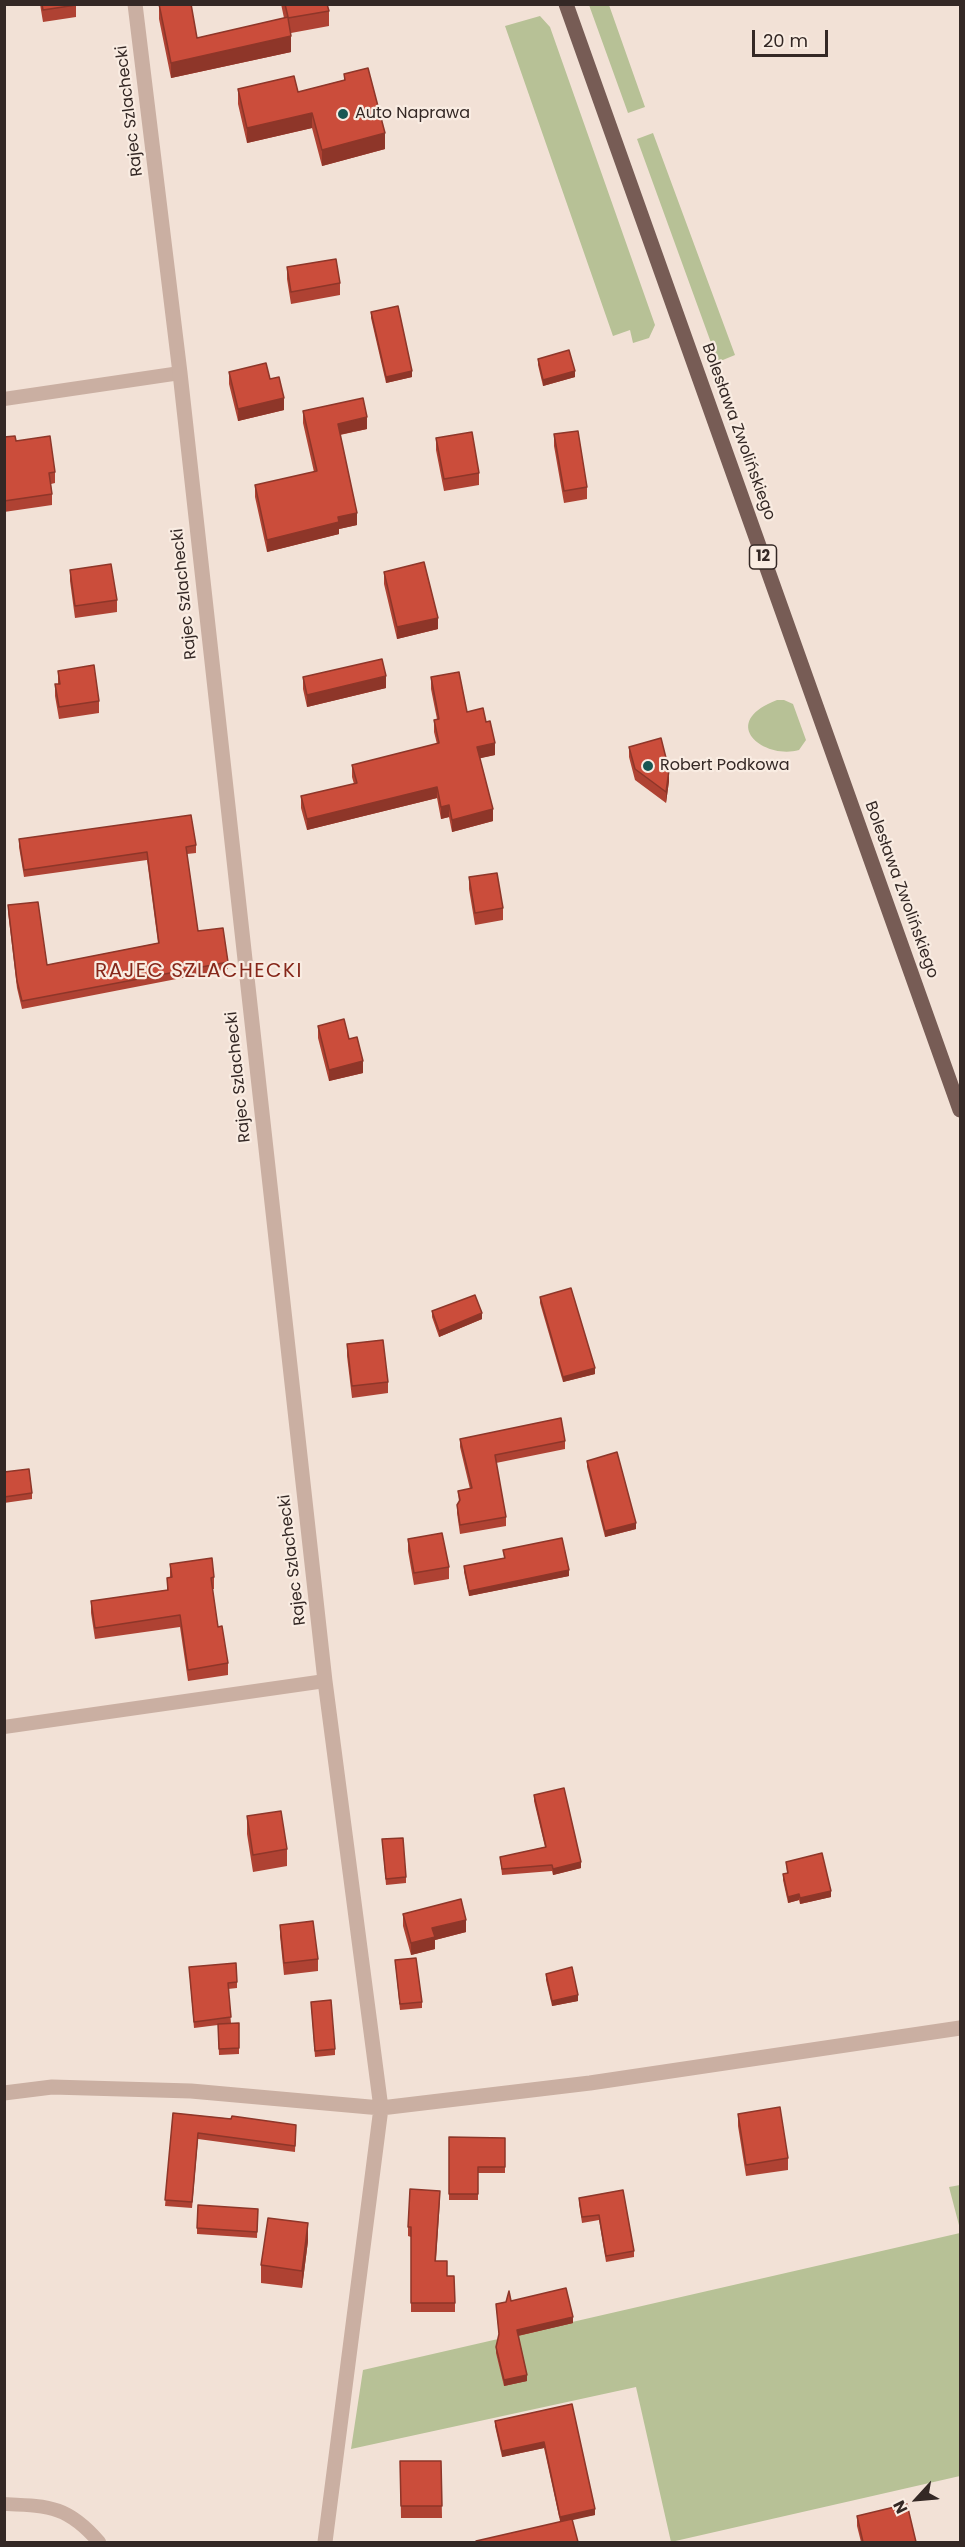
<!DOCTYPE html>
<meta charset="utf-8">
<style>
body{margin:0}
#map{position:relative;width:965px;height:2547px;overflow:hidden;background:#f2e1d6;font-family:Poppins,sans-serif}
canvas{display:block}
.frame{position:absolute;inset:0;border:6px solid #342825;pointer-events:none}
.north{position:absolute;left:887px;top:2469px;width:60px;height:60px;-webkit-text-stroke:4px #f9ece2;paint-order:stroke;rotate:244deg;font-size:16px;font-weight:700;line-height:24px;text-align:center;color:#342825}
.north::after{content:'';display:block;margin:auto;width:21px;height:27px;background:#342825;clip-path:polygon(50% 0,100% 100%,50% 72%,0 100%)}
.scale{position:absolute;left:752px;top:30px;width:76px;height:27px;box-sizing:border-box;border:3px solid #342825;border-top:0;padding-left:8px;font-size:18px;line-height:21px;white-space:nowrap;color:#342825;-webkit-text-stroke:4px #f9ece2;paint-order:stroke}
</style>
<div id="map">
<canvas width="965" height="2547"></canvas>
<div class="frame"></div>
<div class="north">N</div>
<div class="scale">20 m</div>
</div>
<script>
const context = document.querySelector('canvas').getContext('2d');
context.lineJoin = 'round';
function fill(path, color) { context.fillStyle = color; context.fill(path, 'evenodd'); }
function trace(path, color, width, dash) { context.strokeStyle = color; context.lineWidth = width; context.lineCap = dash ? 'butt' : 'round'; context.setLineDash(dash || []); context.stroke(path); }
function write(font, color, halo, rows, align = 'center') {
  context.font = font + ' Poppins,sans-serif'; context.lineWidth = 4.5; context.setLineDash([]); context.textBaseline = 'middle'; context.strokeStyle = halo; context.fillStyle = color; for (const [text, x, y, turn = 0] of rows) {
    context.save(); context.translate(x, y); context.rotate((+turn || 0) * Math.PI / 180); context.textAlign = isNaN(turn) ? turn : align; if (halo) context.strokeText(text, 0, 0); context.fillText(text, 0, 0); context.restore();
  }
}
const green = new Path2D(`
 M589,5H609L645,107L628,113Z
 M540,16L550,27L655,325L649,338L633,343L630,330L613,336L505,26Z
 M653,133L735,355L718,362L637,139Z
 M777,700H784L793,704L806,740L799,750C764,760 717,723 777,700Z
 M960,2185V2229L949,2187Z
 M960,2233V2476L671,2542L636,2387L351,2449L363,2370Z`);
const service = new Path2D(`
 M4,399L180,373
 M4,1727L325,1681
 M4,2504C50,2506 68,2506 99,2542`);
const minor = new Path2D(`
 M135,4L180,373L325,1681L381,2108L325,2542
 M4,2093L52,2087L191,2091L381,2108L590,2083L960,2028`);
const primary = new Path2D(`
 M566,4L960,1110`);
const wall = new Path2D(`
 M40,4H76V17L43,22Z
 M159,4L197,38L284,18L281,4H327L329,11V26L291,33V52L171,78L159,19Z
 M344,74L385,149L322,166L312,128L247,143L238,104V89L298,92L344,80Z
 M287,267L340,283V295L291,304L287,279Z
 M371,312L412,377L386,383L371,318Z
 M538,359L575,377L543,386L538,365Z
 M229,372L270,379L284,410L238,421L229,384Z
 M303,411L367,429L340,435L357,525L339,529V534L267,552L255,497V485L314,472L303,423Z
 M554,434L587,487V499L564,503L554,446Z
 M4,437L16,441L55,472V483L51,484L52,494V505L4,512Z
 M436,438L479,473V485L444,491L436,450Z
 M70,570L117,600V612L75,618L70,581Z
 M384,572L438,629L397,639L384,584Z
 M58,671L99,701V713L59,719L55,696V684H58Z
 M303,677L386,688L307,707L303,689Z
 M431,677L467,712L495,755L480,758L493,821L452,832L449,817L441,819L437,798L307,830L301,808V796L354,784L352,777V765L437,744L434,732V720L437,719L431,689Z
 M629,747L669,781L666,803L635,780L629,757Z
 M19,839L196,845V853L187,854L198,931L228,962V969L22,1009L17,988L8,912V905L47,965L158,943L147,860L24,877L19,847Z
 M469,877L503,908V920L475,925L469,889Z
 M318,1026L349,1039L363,1073L329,1081L318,1038Z
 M540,1297L595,1374L563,1382L540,1303Z
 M432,1311L482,1319L439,1337L432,1317Z
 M347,1344L388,1382V1393L352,1398L347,1356Z
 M460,1439L565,1441V1449L496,1463L506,1517V1526L460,1534L457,1513V1505L459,1502L458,1491L470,1489L460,1447Z
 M587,1461L636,1529L605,1537L587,1467Z
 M4,1472L32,1493V1499L4,1503Z
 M408,1539L449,1567V1579L414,1585L408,1551Z
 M503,1550L569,1576L469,1596L464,1572V1566L504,1558Z
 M170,1564L214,1577V1589H212L218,1627L228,1663V1675L188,1681L180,1627L95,1639L91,1613V1601L167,1590V1578L170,1577Z
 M534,1795L581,1868L553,1875L552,1871L502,1875L500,1857L545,1847L534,1801Z
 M247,1816L287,1849V1866L253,1872L247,1834Z
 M382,1839L406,1877V1883L386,1885Z
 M786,1862L831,1897L800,1904L799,1900L788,1903L783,1880V1874L787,1873Z
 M403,1914L466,1932L435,1940V1949L411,1955L403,1926Z
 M280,1925L318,1959V1971L284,1975L280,1936Z
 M395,1960L422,2002V2008L400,2010Z
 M189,1967L237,1982V1988L228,1989L231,2023H239V2054L219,2055L218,2025L194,2028Z
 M546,1974L578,2001L552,2006L546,1980Z
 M311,2002L335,2049V2055L315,2057Z
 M173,2113L296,2125L295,2152L198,2139L192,2208L165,2206Z
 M738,2114L788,2158V2170L746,2176L738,2126Z
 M449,2137L505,2138V2173H478V2200H449Z
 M623,2190L634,2251V2257L606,2262L599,2220L582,2223L579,2203V2198Z
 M440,2200L436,2261L447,2276L455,2303V2312H411V2237L408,2236V2227Z
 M258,2209L257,2238L197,2234V2228Z
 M308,2241L302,2288L261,2283V2265Z
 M511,2301L573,2323L518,2336L527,2381L504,2386L496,2353V2347L499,2336L496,2304Z
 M572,2404L595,2515L560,2521L544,2448L502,2457L495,2426V2421Z
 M400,2461H441L442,2518H401Z
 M857,2516L916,2542H861L857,2526Z`);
const shadedWall = new Path2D(`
 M291,36V52L171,78V63Z
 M312,113V128L247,143V128Z
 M385,133V149L322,166V150Z
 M412,371V377L386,383V377Z
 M575,371V377L543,386V380Z
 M284,398V410L238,421V409Z
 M367,417V429L338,435V424Z
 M357,513V525L339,529V534L267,552V540L338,517Z
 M438,618V629L397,639V627Z
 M386,676V688L307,707V695Z
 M495,743V755L477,759V747Z
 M669,770V781L666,803V792Z
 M437,787V798L307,830V819Z
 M449,805V817L441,819V807Z
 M493,809V821L452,832V820Z
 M363,1061V1073L329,1081V1070Z
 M482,1313V1319L439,1337V1331Z
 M595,1368V1374L563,1382V1377Z
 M636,1523V1529L605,1537V1531Z
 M569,1570V1576L469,1596V1591Z
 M581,1862V1868L553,1875V1869Z
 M831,1891V1897L800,1904V1898Z
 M799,1894V1900L788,1903V1897Z
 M466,1920V1932L435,1940V1949L411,1955V1943L432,1928Z
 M578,1995V2001L552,2006V2001Z
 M308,2223V2241L302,2288V2271Z
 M573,2317V2323L517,2336V2330Z
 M527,2375V2381L504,2386V2380Z
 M544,2442V2448L502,2457V2451Z
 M595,2509V2515L560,2523V2517Z`);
const building = new Path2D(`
 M42,4H76V5L43,10Z
 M159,4H191L197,38L288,17L285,4H327L329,11L288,18L291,36L171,63Z
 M368,68L385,133L322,150L312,113L247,128L238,89L294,76L298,92L345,80L344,74Z
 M336,259L340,283L291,292L287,267Z
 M398,306L412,371L386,377L371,312Z
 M569,350L575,371L543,380L538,359Z
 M266,363L270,379L279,377L284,398L238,409L229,372Z
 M363,398L367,417L338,424L357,513L338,517L339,522L267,540L255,485L317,471L303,411Z
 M578,431L587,487L564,491L554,434Z
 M472,432L479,473L444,479L436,438Z
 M15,436L16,441L50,436L55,472L49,473L52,494L4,501V437Z
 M424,562L438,618L397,627L384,572Z
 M111,564L117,600L75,606L70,570Z
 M382,659L386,676L307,695L303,677Z
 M94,665L99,701L59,707L55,684H60L58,671Z
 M459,672L467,712L483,708L486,722L490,721L495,743L477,747L493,809L452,820L449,805L441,807L437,787L307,819L301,796L357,783L352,765L439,743L434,720L439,719L431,677Z
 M661,738L669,770L666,792L635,769L629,747Z
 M191,815L196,845L186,847L198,931L223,928L228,962L22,1001L17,981L8,905L38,902L47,965L159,943L147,852L24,870L19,839Z
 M497,873L503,908L475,913L469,877Z
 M344,1019L349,1039L357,1037L363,1061L329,1070L318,1026Z
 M571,1288L595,1368L563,1377L540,1297Z
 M475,1295L482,1313L439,1331L432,1311Z
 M383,1340L388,1382L352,1386L347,1344Z
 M561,1418L565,1441L495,1455L506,1517L460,1525L457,1505L460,1500L458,1491L472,1488L460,1439Z
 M617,1452L636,1523L605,1531L587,1461Z
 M29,1469L32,1493L4,1497V1472Z
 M442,1533L449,1567L414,1573L408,1539Z
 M562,1538L569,1570L469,1591L464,1566L505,1558L503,1550Z
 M212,1558L214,1577L211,1578L218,1627L222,1626L228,1663L188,1670L180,1615L95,1628L91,1601L168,1590L167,1578L172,1577L170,1564Z
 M564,1788L581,1862L553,1869L552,1865L502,1869L500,1857L546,1847L534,1795Z
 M281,1811L287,1849L253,1855L247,1816Z
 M403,1838L406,1877L386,1879L382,1839Z
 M822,1853L831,1891L800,1898L799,1894L788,1897L783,1874L788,1873L786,1862Z
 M461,1899L466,1920L432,1928L435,1937L411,1943L403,1914Z
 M313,1921L318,1959L284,1963L280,1925Z
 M416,1958L422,2002L400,2004L395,1960Z
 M236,1963L237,1982L228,1983L231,2017L194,2022L189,1967Z
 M572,1967L578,1995L552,2001L546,1974Z
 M331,2000L335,2049L315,2051L311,2002Z
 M239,2023V2048L219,2049L218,2024Z
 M780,2107L788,2158L746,2165L738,2114Z
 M173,2113L231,2119L232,2116L296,2125L295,2146L198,2133L192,2202L165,2200Z
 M449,2137L505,2138V2167H478V2194H449Z
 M410,2189L440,2191L435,2261H447V2276H454L455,2303H411V2227H408Z
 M623,2190L634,2251L606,2256L599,2215L582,2217L579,2198Z
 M198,2205L258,2209L257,2232L197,2228Z
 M268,2218L308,2223L302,2271L261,2265Z
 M566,2288L573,2317L517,2330L527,2375L504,2380L496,2347L499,2334L496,2304L506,2302L509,2291L511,2301Z
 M572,2404L595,2509L560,2517L544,2442L502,2451L495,2421Z
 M400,2461H441L442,2506H401Z
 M907,2504L916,2542H863L857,2516Z
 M572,2519L578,2542H477L476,2541Z`);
const markers = [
 [343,114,6,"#195753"],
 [648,766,6,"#195753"]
];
const shields = [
 [763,557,27]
];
const shieldNames = [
 ["12",763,557]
];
const streetNames = [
 ["Rajec Szlachecki",130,111,-97],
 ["Bolesława Zwolińskiego",738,432,70],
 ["Rajec Szlachecki",185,594,-96],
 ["Bolesława Zwolińskiego",901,890,70],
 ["Rajec Szlachecki",239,1077,-96],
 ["Rajec Szlachecki",293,1560,-97]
];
const poiNames = [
 ["Auto Naprawa",355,114],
 ["Robert Podkowa",660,766]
];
const quarterNames = [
 ["RAJEC SZLACHECKI",199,972]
];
fill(green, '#b7c196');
trace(service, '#caafa2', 14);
trace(minor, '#caafa2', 15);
trace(primary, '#775c55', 15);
fill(wall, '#af4233');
fill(shadedWall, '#8e3629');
fill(building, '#cb4d3b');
trace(building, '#8e3629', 1.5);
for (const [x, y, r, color] of markers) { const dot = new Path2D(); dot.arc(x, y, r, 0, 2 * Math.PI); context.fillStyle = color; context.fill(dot); trace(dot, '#f9ece2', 2); }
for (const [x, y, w] of shields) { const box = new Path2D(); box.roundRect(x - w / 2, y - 12, w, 24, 4.5); context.fillStyle = '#f9ece2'; context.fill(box); trace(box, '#342825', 1.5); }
write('bold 15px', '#342825', null, shieldNames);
write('16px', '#342825', '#f9ece2', streetNames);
write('16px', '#342825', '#f9ece2', poiNames, 'left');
context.letterSpacing = '1.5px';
write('20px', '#86281b', '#f9ece2', quarterNames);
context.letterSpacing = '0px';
</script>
